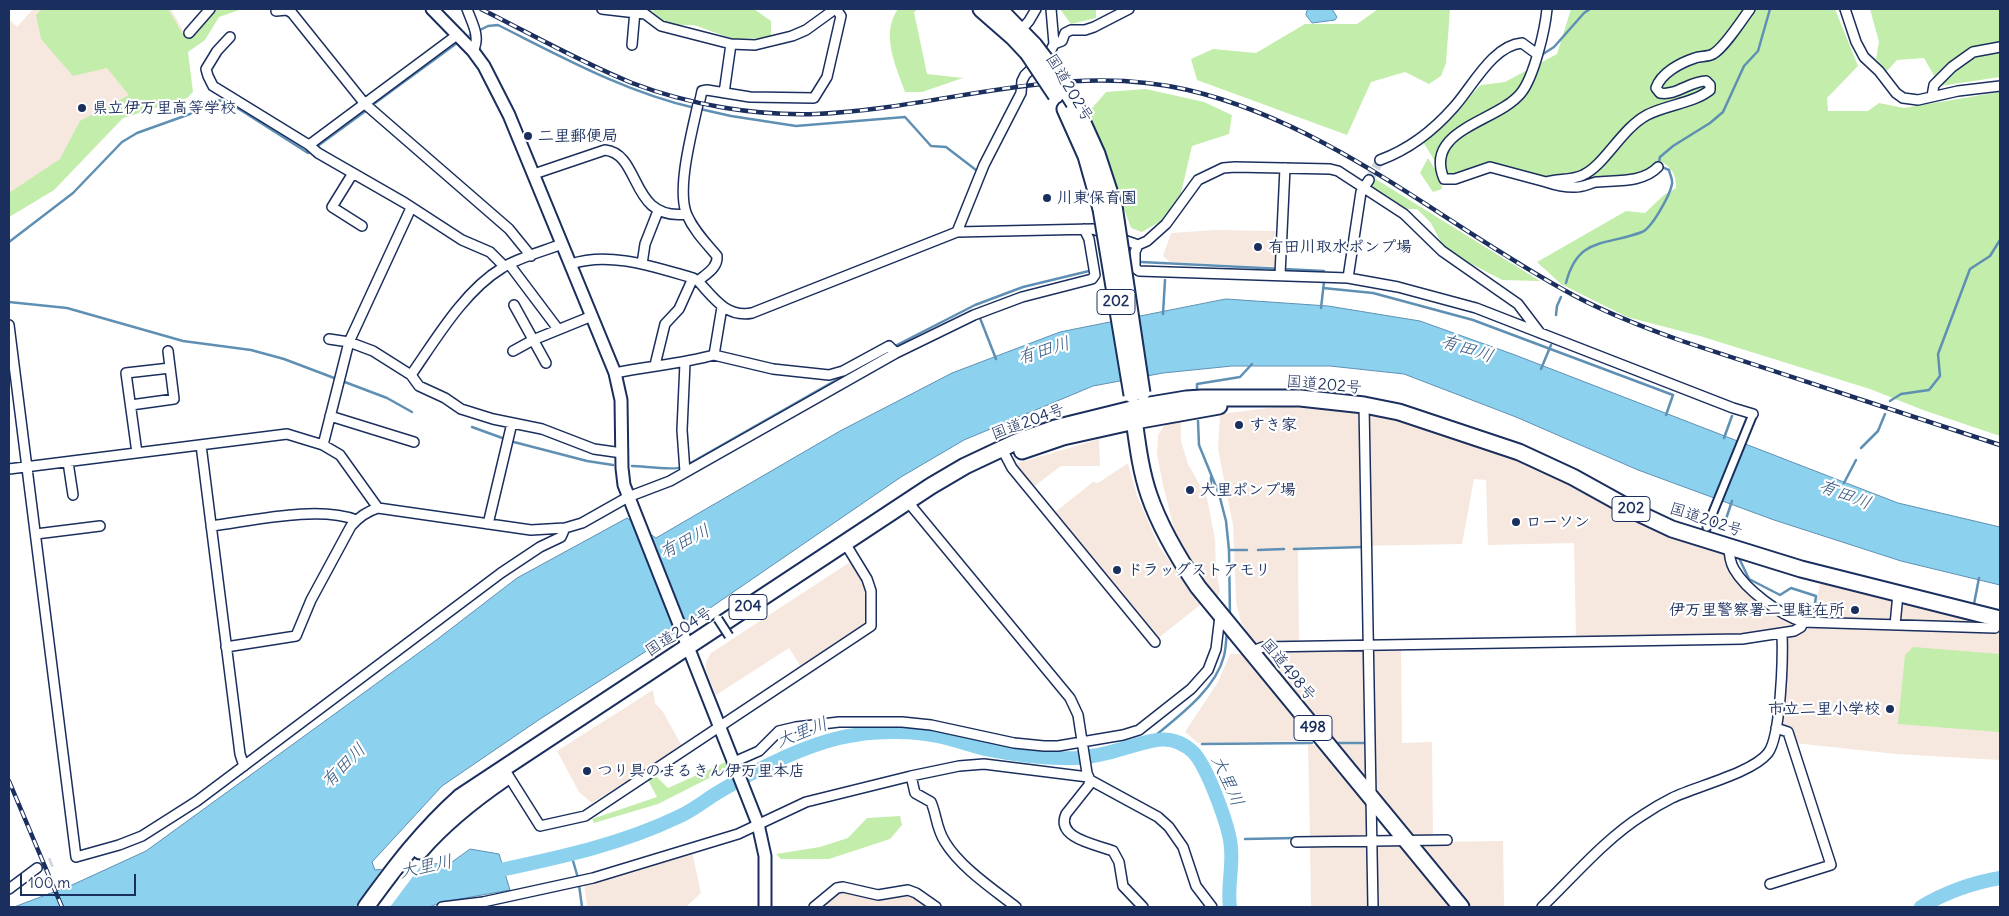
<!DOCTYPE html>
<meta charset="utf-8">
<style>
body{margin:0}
#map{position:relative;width:2009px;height:916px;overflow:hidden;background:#fff;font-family:Delius,sans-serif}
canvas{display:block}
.frame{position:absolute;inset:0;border:10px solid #1b2f5e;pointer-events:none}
.scale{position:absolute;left:20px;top:874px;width:116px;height:22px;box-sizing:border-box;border:2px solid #1b2f5e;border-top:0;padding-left:6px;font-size:15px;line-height:18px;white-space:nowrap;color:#1b2f5e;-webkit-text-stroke:4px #fff;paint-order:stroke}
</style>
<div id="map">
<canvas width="2009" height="916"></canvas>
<div class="frame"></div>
<div class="scale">100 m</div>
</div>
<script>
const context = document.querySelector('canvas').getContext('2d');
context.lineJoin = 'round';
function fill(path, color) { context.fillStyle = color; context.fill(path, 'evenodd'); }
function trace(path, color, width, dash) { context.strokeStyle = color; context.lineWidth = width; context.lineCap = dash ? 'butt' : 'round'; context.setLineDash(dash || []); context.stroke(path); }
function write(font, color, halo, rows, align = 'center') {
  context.font = font + ' Delius,"Klee One",sans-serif'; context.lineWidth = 4.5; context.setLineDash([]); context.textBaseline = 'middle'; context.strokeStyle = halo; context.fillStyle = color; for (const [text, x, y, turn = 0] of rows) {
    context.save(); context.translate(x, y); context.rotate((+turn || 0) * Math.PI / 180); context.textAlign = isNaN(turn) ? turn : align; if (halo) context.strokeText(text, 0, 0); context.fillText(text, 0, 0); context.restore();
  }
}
const built = new Path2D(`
 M33,9H171L186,36L183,67L187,98L123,118L54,190L9,217V19L17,27Z
 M1215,230L1278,231L1276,267L1170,262L1163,256L1171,233Z
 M1302,404L1371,412L1479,445L1521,460L1570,482L1670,538L1724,553L1729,569L1794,622L1793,627L1746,636L1576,639L1574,543L1488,545L1486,480L1474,479L1462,544L1298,547L1299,643H1254L1241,622L1236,602L1233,525L1218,449L1220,414Z
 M1181,420V441L1188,464L1207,498L1215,539L1216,568L1220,591L1216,601L1196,573L1175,532L1163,485L1157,454L1158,435L1163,427L1170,422Z
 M1099,439L1100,466H1061L1032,488L1015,464Z
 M1128,463L1137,496L1159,546L1200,605L1156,640L1054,513L1093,482L1098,483Z
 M850,562L856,568L863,580L867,595V625L801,667L789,648L716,695L706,671V662L711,653Z
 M1821,580L1969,618L1967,625L1833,621L1814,612Z
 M1812,626L2000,632V760L1896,754L1794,743L1778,725L1786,637L1801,634Z
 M1401,648L1402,743L1432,742L1433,842L1503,841L1504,907H1470L1375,793L1373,649Z
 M1367,649L1368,775L1364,778L1262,653L1265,650Z
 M1230,654H1242L1314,741L1198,743L1185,732L1218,682Z
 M653,690L655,703L663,712L682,746L592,803L579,792L557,751Z
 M1308,745H1318L1369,806L1370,838L1310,839Z
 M1399,842L1451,907H1376L1375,843Z
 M1370,843L1371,907H1311L1310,844Z
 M692,851L701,893L686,907H587L584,883Z
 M840,891L882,899L903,894L917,897L930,907H821Z`);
const green = new Path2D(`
 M42,9H168L184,36L206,9H242L219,17L205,40L188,52L193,92L187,98L123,118L54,190L9,217V193L60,159L80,121L129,95L107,68L73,76L41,39L36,15Z
 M650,9H754L771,21V38L733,39L694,25H668Z
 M898,9H918L914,12L927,74L963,78L922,92H905C896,66 880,34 898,9Z
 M1060,9H1096V18L1071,24Z
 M1378,9H1450L1446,63L1441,76L1429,84L1405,72L1371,82L1347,135L1197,80L1191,59L1213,49L1256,53L1305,24H1357Z
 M1571,9H1835L1858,66L1827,98L1828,111H1868L1879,103L1904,108L2000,92V436L1923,410L1870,389L1700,336L1627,317L1561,284L1537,262L1626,211L1645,213L1664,195L1676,188C1676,175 1673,169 1662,162L1649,171L1577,185L1486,162L1454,176L1443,174L1423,142L1481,85L1505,82L1557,54Z
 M1870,9H2000V77L1940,86L1924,58L1897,60L1887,71L1876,59L1879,42Z
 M1146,89L1204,102L1232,115L1229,134L1192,146L1181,193L1161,221L1142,232L1131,228L1089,112L1106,92Z
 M1428,158L1441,179L1442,189L1433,192L1420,173Z
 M1374,178L1540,281L1502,280L1445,250L1431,223L1417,209H1407L1371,188Z
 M1913,647L2000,654V732L1898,724L1905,655Z
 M726,762L727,769L658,804L594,823L592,819L657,797L648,780L656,776L668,788Z
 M900,816L902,825L890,839L829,859H781L776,854L820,847L848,838L867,818Z`);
const water = new Path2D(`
 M1308,9H1332L1337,17L1335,20L1312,23L1306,15Z
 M1226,299L1328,306L1420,321L1515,355L1898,503L2000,527V585L1901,561L1774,520L1638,470L1516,417L1404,374L1330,366H1232L1163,373L1093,386L964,440L901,477L659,643L540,719L442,786L372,862L375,870L452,862L470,849L499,854L510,890L443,902L429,907H14L72,885L146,851L435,641L517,578L627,518L656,538L840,431L952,373L1060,332Z`);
const pier = new Path2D(`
 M423,863L390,907H355L384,866Z`);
const stream = new Path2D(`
 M470,35L488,26L498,25C562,57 625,92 695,108
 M1543,54L1554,47L1584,13L1590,9
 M371,106L457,43
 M700,109L731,116L796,126L905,117L931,146L946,147L976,170
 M9,242L73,193L122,142L137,133L190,114L204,103L217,100L228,102L308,153L367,110
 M1141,262L1324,271V274
 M1566,283C1578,236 1606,246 1642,232C1652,228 1670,195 1672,184C1673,180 1670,175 1669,170L1662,167L1659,162L1660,157L1673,146L1710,123L1723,112L1744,66L1758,51L1770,9
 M1323,288L1373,293L1473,320L1673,395L1666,415
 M9,302L67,308L183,341L251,350L284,359L387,398L412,412
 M1321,308L1324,282
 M1163,314L1165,280
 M1556,315L1557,306L1561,297
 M980,318L996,359
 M893,347L975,305L1023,287L1089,271
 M1541,369L1551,345
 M1197,391V384L1240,377L1252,364
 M1890,401L1901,394L1929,390L1940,376L1938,354L1970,269L1990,256L2000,240
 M1198,421L1199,445L1219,494L1226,521L1229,550L1230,616
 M472,427L505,439
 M1724,438L1732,416
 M510,441L587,461L613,465
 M1861,448L1878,431L1885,414
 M687,465L845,375
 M632,466C643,466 674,471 682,467
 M1844,483L1856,460
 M1211,487V477
 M1723,528L1732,501
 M1294,549L1363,547
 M1229,550H1247
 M1258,550L1284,549
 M1739,558L1749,579L1780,595L1791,588L1816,596L1814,610L1832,619
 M1974,604L1979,578
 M1150,740C1176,718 1215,691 1224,656C1226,648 1226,640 1227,632
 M1336,743H1365
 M1202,744L1312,743
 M1245,839L1296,838
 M571,854L578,878
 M579,885L582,907`);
const river = new Path2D(`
 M486,873C551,859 618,846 678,817C692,811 704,801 717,793C755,770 811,741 855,735C879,731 913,731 937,736C953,739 969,745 985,749C1014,755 1046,759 1076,758C1092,757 1109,753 1125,748C1150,741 1171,731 1193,752C1207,766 1230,828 1231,848C1233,868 1227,888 1230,907
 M1921,907C1946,892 1971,883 2000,878`);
const minorTunnel = new Path2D(`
 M1369,180L1380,160
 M37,868L52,862`);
const pedestrian = new Path2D(`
 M1707,527L1753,414`);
const minor = new Path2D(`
 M467,9C472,23 481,37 473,51
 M602,9L645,14L661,26L731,44L755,45L792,36L806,30L835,9
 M1547,9C1545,30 1534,77 1521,93C1498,122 1423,129 1444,179H1455L1490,167L1546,182C1558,178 1571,181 1583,175C1605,165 1621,129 1647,115C1666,105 1694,103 1710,90V85L1706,81C1690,81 1676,96 1660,93L1656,88C1661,73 1680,63 1695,58C1700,56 1708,57 1713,54C1724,48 1742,20 1750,9
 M1845,9L1856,42L1864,57L1879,71L1896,93L1903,98L1918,100L1958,91L2000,86
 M276,11L287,10L292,13L365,104L509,229L531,256
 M1021,30L1029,21L1036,9
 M189,33L210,9
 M230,37L217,51L206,69L208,76L213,86L309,145L318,153L405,203L462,240L490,252L504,266
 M1054,44L1062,41L1065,33L1071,30H1085L1094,27L1129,9
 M632,45L635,11
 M724,93L731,44
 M1932,96L1934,85L1952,67L1973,52L2000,47
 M700,100L702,91L707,90L750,97L814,98L827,77L841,16L836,9
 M309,145L457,35
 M1380,160C1410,149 1433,131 1454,107C1472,87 1493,45 1522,43L1537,54
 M353,173L332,207L362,226
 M534,174L605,150C642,154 629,221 686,214
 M1546,182C1555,185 1563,187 1573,187C1581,188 1588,184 1596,182C1616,180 1643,183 1658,167
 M957,232L984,165L1021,93L1022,81L1025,75L1051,50L1054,44L1051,9
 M509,264L558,329
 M571,264C610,251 654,267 693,278L698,281C713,297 726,318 752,313L957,232L1093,229L1138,245
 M642,264L645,244L658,211
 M1280,275L1285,168
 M1348,278L1361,192L1369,180
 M698,281C706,274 718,268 717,256C706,243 694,231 687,215C676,190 692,132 698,104
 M514,305L546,363
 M9,325L76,857L119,845L142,836L197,801L501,573L540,547L561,537L565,528
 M1540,333L1518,304L1442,251L1404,214L1338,171L1330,169L1235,167L1223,168L1198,180L1166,224L1147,241L1138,245L1135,252V268L1139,271L1348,278L1398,287L1476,308L1733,408L1753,414
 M329,339L349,342L373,351L411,375L419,386L445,398L461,409L493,419L542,429L594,449L622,453
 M513,351L533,340L592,316
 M714,355L773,369L829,375L843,371L889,346L896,353
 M655,365L665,324L679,309L693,278
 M615,373C648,366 681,364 714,355L722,307
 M411,375C436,339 464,291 502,268C517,258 544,251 562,244
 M131,405L174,399L168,351
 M1364,405L1373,907
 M330,416L414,442
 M201,445L240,754L244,766
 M323,445L349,342L411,208
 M1002,449L1012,468L1155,642
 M137,453L126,373L170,368
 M68,462L73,495
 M9,469L287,434L323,445L340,455L378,508
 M685,472L682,430L685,363
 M908,502L1070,698L1078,715L1087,773L1090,780L1158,817L1169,827L1183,847L1196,886L1212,907
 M488,524L512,423
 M211,526C251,521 319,505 356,520
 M36,534L100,526
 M1729,546C1729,554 1730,562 1734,569C1746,590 1780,615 1803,622
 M1895,625L1898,594
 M226,647L296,636L311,600L351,526C358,518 368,511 378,508L531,530L565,528L582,523L628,497L670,481L896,353L974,315L1022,297L1092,279L1095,275L1089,239L1084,229
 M1250,652L1263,647L1742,639L1794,631L1801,627L1803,622L1995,628L2000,622
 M734,762L759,751L779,731L796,727L839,722H902L931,725L1014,743L1044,746H1058L1123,735L1139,730L1191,689L1208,670L1216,649L1220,616
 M506,772L540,826L585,816L871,626V591L867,579L845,543
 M911,776L915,793L931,802C937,816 936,828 945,842C960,867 993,889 1016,907
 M1090,780L1089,785L1066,814C1055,839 1099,845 1113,851L1119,862L1123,886L1143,907
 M1296,842L1447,840
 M1770,884L1831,865L1788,732L1776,728
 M9,889L37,868
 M442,907L483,902L593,878L738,834L806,802L911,776L959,766L984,764L1088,777
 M814,907L837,888L843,887L878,895L908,890L916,893L936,907
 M1542,907C1574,876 1605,839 1643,815C1652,809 1662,803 1672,798C1697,786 1752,773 1768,753C1781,736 1783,657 1782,633`);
const tertiary = new Path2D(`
 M432,9L473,51L484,66L509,115L615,373L621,400L622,468L624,485L758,824L765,856V907`);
const trunk = new Path2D(`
 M981,9L1013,37L1028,53
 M999,9L1034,45
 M1074,103L1097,154L1114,206
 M1065,109L1086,156L1101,209
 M1133,412C1137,440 1140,469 1149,495C1160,527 1179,559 1198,587L1461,907
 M1022,451L1063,437L1135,421L1219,406
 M420,851C445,822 473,800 505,778
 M366,907C395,867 423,830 460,797L931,486L965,466L1016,442L1055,428L1144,406L1186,399L1202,398H1300L1364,405L1399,412L1519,452L1573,477L1638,513L1672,529L1801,569L2000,619`);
const rail = new Path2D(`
 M481,9C531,34 580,62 632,83C690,105 755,116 816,114C940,109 1064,60 1188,90C1333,124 1446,227 1575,296C1609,314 1645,328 1682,341L2000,445
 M9,781L62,907`);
const pedestrianBridge = new Path2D(`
 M718,619L729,636`);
const trunkBridge = new Path2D(`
 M1034,45L1053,70L1074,103
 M1028,53L1056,95
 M1114,206L1142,393
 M1101,209L1132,395`);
const markers = [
 [82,108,5,"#1b2f5e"],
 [528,136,5,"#1b2f5e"],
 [1047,198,5,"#1b2f5e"],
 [1258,247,5,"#1b2f5e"],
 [1239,425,5,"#1b2f5e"],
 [1190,490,5,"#1b2f5e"],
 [1516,522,5,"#1b2f5e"],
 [1117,570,5,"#1b2f5e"],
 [1855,610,5,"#1b2f5e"],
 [1890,709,5,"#1b2f5e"],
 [587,771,5,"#1b2f5e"]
];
const shields = [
 [1116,302,38],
 [1631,509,38],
 [748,607,38],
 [1313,728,38]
];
const shieldNames = [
 ["202",1116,302],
 ["202",1631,509],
 ["204",748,607],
 ["498",1313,728]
];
const streetNames = [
 ["国道202号",1069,88,59],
 ["国道202号",1324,385,5],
 ["国道204号",1028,422,-20],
 ["国道202号",1706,520,18],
 ["国道204号",679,632,-33],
 ["国道498号",1288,670,50]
];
const poiNames = [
 ["県立伊万里高等学校",92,108],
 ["二里郵便局",538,136],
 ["川東保育園",1057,198],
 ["有田川取水ポンプ場",1268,247],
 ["すき家",1249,425],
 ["大里ポンプ場",1200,490],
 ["ローソン",1526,522],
 ["ドラッグストアモリ",1127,570],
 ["伊万里警察署二里駐在所",1845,610,"right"],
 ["市立二里小学校",1880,709,"right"],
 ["つり具のまるきん伊万里本店",597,771]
];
const waterNames = [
 ["有田川",1467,349,18],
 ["有田川",1044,351,-17],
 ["有田川",1845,495,21],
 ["有田川",685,542,-27],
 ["大里川",802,733,-21],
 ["有田川",344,766,-45],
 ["大里川",1227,781,66],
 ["大里川",426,867,-12]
];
fill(built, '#f6e8de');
fill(green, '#c2edaa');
fill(water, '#8cd1ed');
trace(water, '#5f90b4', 1);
fill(pier, '#fff');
trace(stream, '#5f90b4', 2.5);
trace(river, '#8cd1ed', 14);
trace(minorTunnel, '#d1d5df', 9, [9, 4.5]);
trace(pedestrian, '#1b2f5e', 11);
trace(minor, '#1b2f5e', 12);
trace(tertiary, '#1b2f5e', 15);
trace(trunk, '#1b2f5e', 19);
trace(pedestrian, '#fff', 7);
trace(minor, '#fff', 9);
trace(tertiary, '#fff', 11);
trace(trunk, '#fff', 15);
trace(rail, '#1b2f5e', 4.5);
trace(rail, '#fff', 2.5, [8]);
trace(pedestrianBridge, '#1b2f5e', 11, []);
trace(trunkBridge, '#1b2f5e', 19, []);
trace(pedestrianBridge, '#fff', 7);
trace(trunkBridge, '#fff', 15);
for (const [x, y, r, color] of markers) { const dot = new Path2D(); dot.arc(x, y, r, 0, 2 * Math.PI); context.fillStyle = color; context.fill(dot); trace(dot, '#fff', 2); }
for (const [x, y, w] of shields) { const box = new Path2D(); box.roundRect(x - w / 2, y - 12.5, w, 25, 4); context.fillStyle = '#fff'; context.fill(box); trace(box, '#1b2f5e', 1); }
write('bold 15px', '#1b2f5e', null, shieldNames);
write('16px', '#1b2f5e', '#fff', streetNames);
write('bold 16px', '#1b2f5e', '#fff', poiNames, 'left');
write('italic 18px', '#375882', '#fff', waterNames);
</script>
